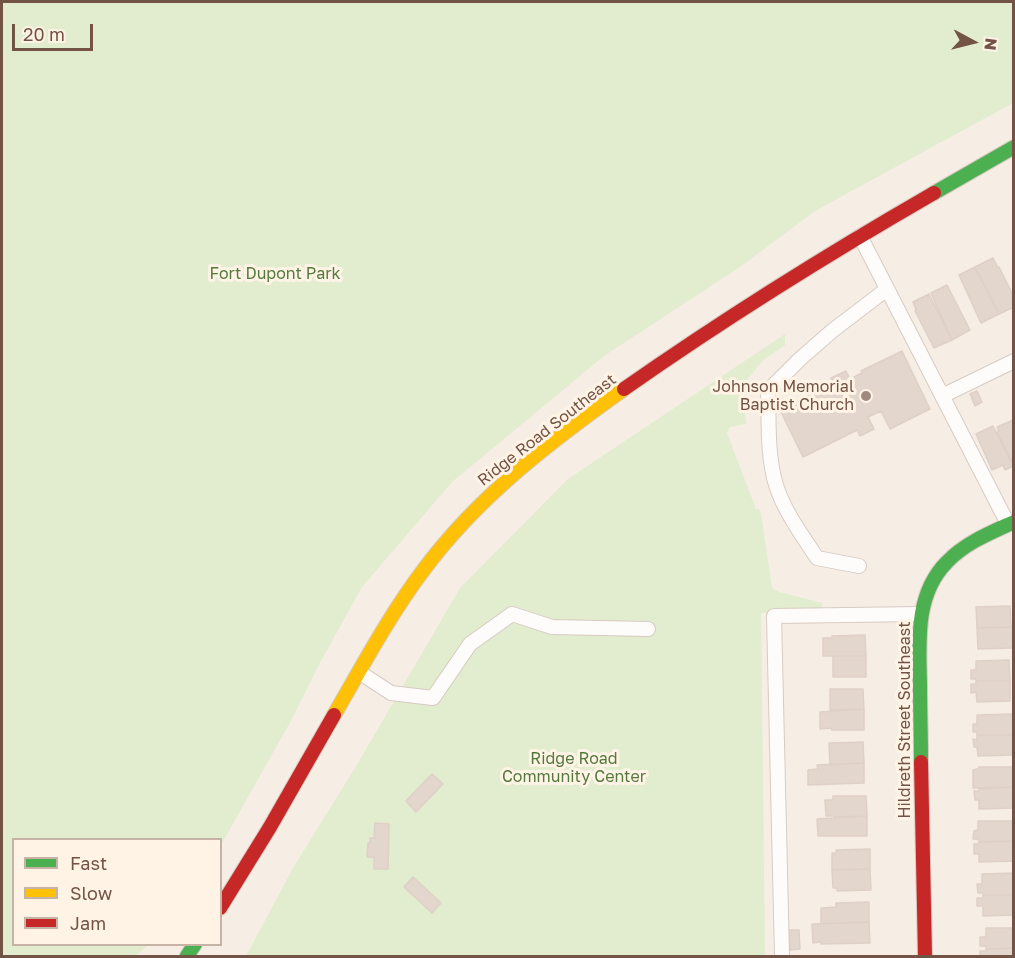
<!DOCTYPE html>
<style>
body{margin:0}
#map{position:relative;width:1015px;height:958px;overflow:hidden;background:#f6eee5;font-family:"Golos Text",sans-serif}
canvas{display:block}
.frame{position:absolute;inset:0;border:3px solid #735345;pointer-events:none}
.legend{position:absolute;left:12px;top:838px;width:210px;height:108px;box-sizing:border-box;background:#fff3e5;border:2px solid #c7b3a5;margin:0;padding:8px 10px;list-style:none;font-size:18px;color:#735345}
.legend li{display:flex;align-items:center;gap:12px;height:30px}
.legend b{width:30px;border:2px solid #c7b3a5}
.north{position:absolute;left:943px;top:12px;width:60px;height:60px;-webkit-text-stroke:4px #fff3e5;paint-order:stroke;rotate:97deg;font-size:16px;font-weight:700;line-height:24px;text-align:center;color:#735345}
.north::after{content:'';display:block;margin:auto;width:21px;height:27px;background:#735345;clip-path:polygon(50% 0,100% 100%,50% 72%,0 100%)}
.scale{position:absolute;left:12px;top:24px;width:81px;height:27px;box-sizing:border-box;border:3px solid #735345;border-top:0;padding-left:8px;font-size:18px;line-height:21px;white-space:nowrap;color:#735345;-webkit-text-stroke:4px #fff3e5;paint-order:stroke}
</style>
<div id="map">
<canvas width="1015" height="958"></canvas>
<div class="frame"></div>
<ul class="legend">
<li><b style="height:8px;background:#4caf50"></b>Fast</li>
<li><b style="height:8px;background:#ffc107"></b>Slow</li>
<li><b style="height:8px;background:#c62828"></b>Jam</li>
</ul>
<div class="north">N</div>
<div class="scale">20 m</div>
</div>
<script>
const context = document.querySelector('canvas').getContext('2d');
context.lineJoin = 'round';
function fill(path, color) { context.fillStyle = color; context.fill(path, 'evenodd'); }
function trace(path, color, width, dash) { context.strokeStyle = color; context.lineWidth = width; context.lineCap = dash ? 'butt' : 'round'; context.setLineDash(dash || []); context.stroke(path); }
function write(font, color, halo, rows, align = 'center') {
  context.font = font + ' "Golos Text",sans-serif'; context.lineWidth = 6; context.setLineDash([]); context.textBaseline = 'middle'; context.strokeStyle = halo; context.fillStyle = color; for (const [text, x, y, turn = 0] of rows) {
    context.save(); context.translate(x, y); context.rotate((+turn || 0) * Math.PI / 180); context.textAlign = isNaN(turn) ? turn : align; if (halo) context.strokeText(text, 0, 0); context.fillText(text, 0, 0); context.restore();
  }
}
const green = new Path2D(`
 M2,2H1013V103L815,211L740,267L604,356L452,482L362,587L321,661L292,719L221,845L220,840H14V944L148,945L136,956H2Z
 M785,334V345L762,361L744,384L743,392L746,424L730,427L727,433L756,509H759L761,514L772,588L779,592L822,603V613H761L765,956H246L293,868L358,763L460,588L568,479Z`);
const building = new Path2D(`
 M993,258L998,268L999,267L1014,297V307L999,314L975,267Z
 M975,267L999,314L981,323L959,275Z
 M947,285L970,330L952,340L931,293Z
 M929,294L952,340L934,348L915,311L916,310L913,302Z
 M902,351L930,409L890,429L881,411L868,417L874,429L860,436L857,430L803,457L780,410L834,383L831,378L846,371L850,379L862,373L861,371Z
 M977,391L982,402L975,406L970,394Z
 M1013,420L1014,461L1012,462L997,432H999L997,427Z
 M993,426L1013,466L1005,470L1003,465L992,470L976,434Z
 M1010,606L1011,627L977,628L976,607Z
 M1011,627L1014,628V645L1012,646V648L978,649L977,628Z
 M865,635L866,656H823V638H832V636Z
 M833,656H866V677H833Z
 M1009,660L1010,681H976V679H971V670H976V661Z
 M976,681H1010V701L977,702L976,692L971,693V684H976Z
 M830,689H863L864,709L830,710Z
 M864,709V730H832L831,728L820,729V712Z
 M1011,714V716H1014V733H1012V735H977V732H973V724H977V715Z
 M977,735H1012V737H1014V753H1012V755L978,756L977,747H974L973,739L977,740Z
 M863,742L864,763L830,765L829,743Z
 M864,763V783L808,785V770L818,769L817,765Z
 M979,767H1014V787L973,788V770L978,769Z
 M432,774L443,784L416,812L406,801Z
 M1013,787V808L979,809V800H975L974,791H979V789Z
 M833,796H866L867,816L834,817L833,816H826L825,800H833Z
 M867,816V836H818L817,819Z
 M978,821H1012V825H1014V841L979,842L978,839H973L974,831L978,830Z
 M375,823L389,824L388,869H374V857H367L368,843H370V838H374Z
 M1012,841L1014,861L979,862V854H974V844H978L979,842Z
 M870,849V869L832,870V853H837L836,850Z
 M870,869L871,890L837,891V888H833L832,870Z
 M1014,873V895H983V893H978L977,884H982V874Z
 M413,877L441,903L432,913L404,887Z
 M983,895H1014V915L983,916V906H977V898H983Z
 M869,902V922L821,924V908L836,907V903Z
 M869,922L870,943L821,944V942L813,943L812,924Z
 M986,928H1014V948L986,949V946H980V937H986Z
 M789,930H799L800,949L790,950Z
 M1014,948V956H980V951H986V949Z`);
const lane = new Path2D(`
 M860,236L1008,524
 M942,396L1014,361
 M859,566L817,558C802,535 784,511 776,485C767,455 769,422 768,391L800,359L832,331L887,289
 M359,672L391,693L433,698L470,644L512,614L552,627L648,629
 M782,956L774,616L921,614`);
const fast = new Path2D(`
 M934,193L1014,147
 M921,762C921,736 920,710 920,684C919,641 915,594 947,562C965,543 990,533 1014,522
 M187,956L195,944`);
const slow = new Path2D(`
 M334,715C363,665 390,614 425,568C479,496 551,441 624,389`);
const jam = new Path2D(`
 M624,389C724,319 828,254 934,193
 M921,762L925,956
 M220,908L270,827L334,715`);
const markers = [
 [866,396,6,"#a1897d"]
];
const parkNames = [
 ["Fort Dupont Park",275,274],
 ["Ridge Road",574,759],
 ["Community Center",574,777]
];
const poiNames = [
 ["Johnson Memorial",854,387],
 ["Baptist Church",854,405]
];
const streetNames = [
 ["Ridge Road Southeast",547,430,-38],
 ["Hildreth Street Southeast",905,720,-90]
];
fill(green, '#e2ecce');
fill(building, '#e2d6cd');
trace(building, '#dfd0c7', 1.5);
trace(lane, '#d7cbc3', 16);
trace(fast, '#d6cac1', 16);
trace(slow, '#d6cac1', 16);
trace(jam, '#d6cac1', 16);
trace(lane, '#fefcfb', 14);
trace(fast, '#4caf50', 14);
trace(slow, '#ffc107', 14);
trace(jam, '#c62828', 14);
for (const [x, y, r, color] of markers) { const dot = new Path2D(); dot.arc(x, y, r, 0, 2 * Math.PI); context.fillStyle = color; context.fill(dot); trace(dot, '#fff3e5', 2); }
write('16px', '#537a3d', '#fff3e5', parkNames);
write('16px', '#735345', '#fff3e5', poiNames, 'right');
write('16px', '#735345', '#fff3e5', streetNames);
</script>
